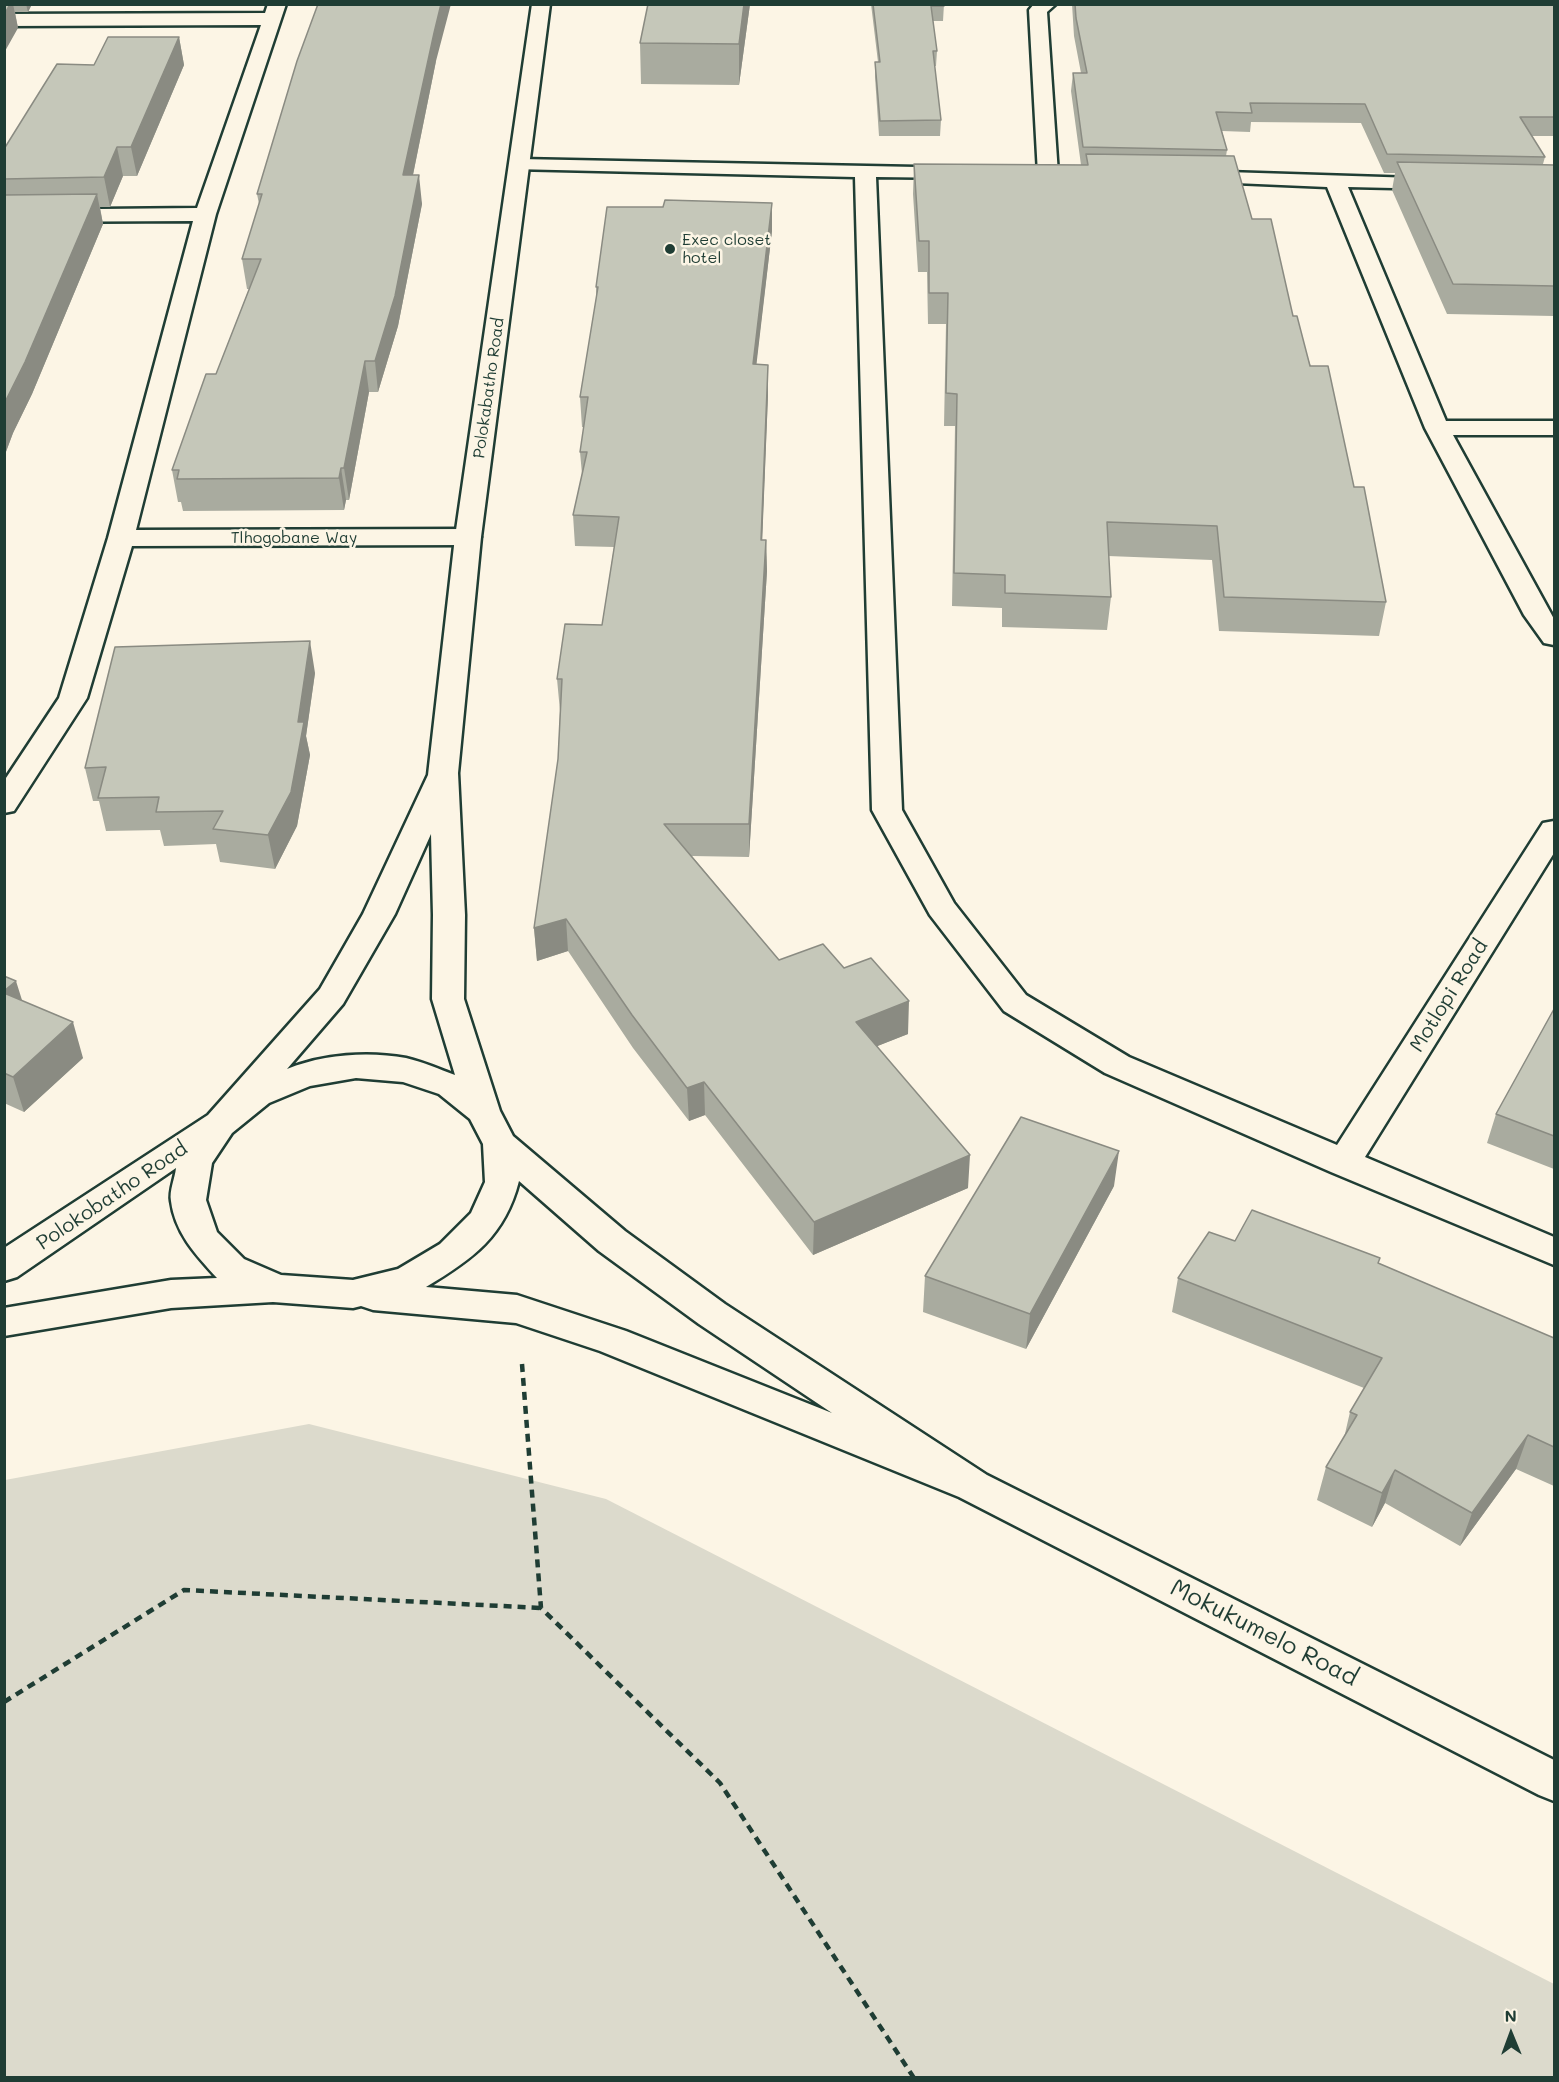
<!DOCTYPE html>
<style>
body{margin:0}
#map{position:relative;width:1559px;height:2082px;overflow:hidden;background:#fcf5e5;font-family:Mali,sans-serif}
canvas{display:block}
.frame{position:absolute;inset:0;border:6px solid #1f3d34;pointer-events:none}
.north{position:absolute;left:1481px;top:2004px;width:60px;height:60px;-webkit-text-stroke:4px #fcf5e5;paint-order:stroke;rotate:359deg;font-size:16px;font-weight:700;line-height:24px;text-align:center;color:#1f3d34}
.north::after{content:'';display:block;margin:auto;width:21px;height:27px;background:#1f3d34;clip-path:polygon(50% 0,100% 100%,50% 72%,0 100%)}
</style>
<div id="map">
<canvas width="1559" height="2082"></canvas>
<div class="frame"></div>
<div class="north">N</div>
</div>
<script>
const context = document.querySelector('canvas').getContext('2d');
context.lineJoin = 'round';
function fill(path, color) { context.fillStyle = color; context.fill(path, 'evenodd'); }
function trace(path, color, width, dash) { context.strokeStyle = color; context.lineWidth = width; context.lineCap = dash ? 'butt' : 'round'; context.setLineDash(dash || []); context.stroke(path); }
function write(font, color, halo, rows, align = 'center') {
  context.font = font + ' Mali,sans-serif'; context.lineWidth = 5; context.setLineDash([]); context.textBaseline = 'middle'; context.strokeStyle = halo; context.fillStyle = color; for (const [text, x, y, turn = 0] of rows) {
    context.save(); context.translate(x, y); context.rotate((+turn || 0) * Math.PI / 180); context.textAlign = isNaN(turn) ? turn : align; if (halo) context.strokeText(text, 0, 0); context.fillText(text, 0, 0); context.restore();
  }
}
const green = new Path2D(`
 M309,1424L606,1499L1554,1984V2077H5V1480Z`);
const path = new Path2D(`
 M522,1364L541,1608L720,1783L914,2078
 M4,1702L184,1590L541,1608`);
const street = new Path2D(`
 M268,4H286L216,214L136,530L468,529L477,532L481,537L477,542L468,545L132,546L87,698L14,811L4,813V781L59,698L108,538L193,221L4,222V210L197,208L261,25L4,26V14L265,13Z
 M1034,4H1056L1047,12L1058,174L1055,178L1048,180L1041,178L1038,174L1029,10Z
 M520,159L966,168L969,172L966,176L959,178L876,177L902,810L954,903L1026,995L1129,1057L1337,1145L1543,823L1554,821V853L1365,1157L1554,1237V1265L1331,1172L1105,1073L1004,1011L930,915L872,810L855,177L513,169L510,165L513,161Z
 M1196,171L1446,179L1449,183L1446,187L1439,189L1348,187L1446,421H1554V435H1453L1554,619V645L1544,643L1524,615L1425,428L1327,187L1189,181L1186,177L1189,173Z`);
const secondary = new Path2D(`
 M532,4H550L481,537L458,773L465,915L464,999L500,1111L513,1136L625,1231L725,1304L987,1475L1554,1760V1801L1539,1795L959,1497L600,1351L516,1323L373,1310L361,1306L353,1308L273,1302L171,1308L4,1336V1308L171,1280L217,1278C196,1255 175,1233 171,1201C169,1191 175,1178 176,1168L17,1277L4,1281V1248L208,1115L320,989L363,914L428,775L455,537ZM431,834L433,915L432,999L455,1075C439,1069 423,1062 406,1058C369,1051 323,1054 287,1069L343,1004L395,914ZM356,1078L403,1082L439,1094L470,1119L483,1144L485,1182L471,1213L440,1244L398,1269L353,1280L281,1275L244,1259L217,1232L206,1200L212,1163L232,1133L269,1103L310,1086ZM519,1181L599,1251L699,1324L832,1413L626,1331L517,1295L426,1287C473,1259 505,1236 519,1181Z`);
const wall = new Path2D(`
 M4,4H32L28,12H15L18,28Z
 M648,4H750L739,85L641,84L640,43Z
 M871,4H944L943,21H933L937,51L936,66H934L941,120L940,136H879L875,77V62H878Z
 M1072,4H1554V136H1531L1545,157L1543,164L1554,165V316L1447,314L1392,190L1395,173H1384L1361,123L1251,122L1250,132L1222,131L1227,150L1226,156L1293,316L1354,487L1386,602L1379,636L1219,631L1212,560L1108,556L1111,597L1107,630L1002,627V608L952,606L955,426H944L946,324H928L927,272H918L913,194L914,164L1081,165L1071,91L1073,73H1081L1074,36Z
 M179,37L184,65L137,176H123L110,207H100L103,224L32,394L13,433L4,457V149L94,65Z
 M436,61L413,175L422,204L398,326L378,392H369L349,500H346L344,510L183,511L181,502H178L172,470L216,374L249,289H247L242,259L259,204L257,194Z
 M772,203V231L756,364L768,365V395L762,540H766L767,571L749,857L692,856L779,960L844,968L908,1034L877,1046L968,1188L813,1255L705,1115L689,1121L633,1048L568,951L537,961L534,928L558,759L560,711L557,679L602,625L614,547L575,546L573,515L582,474L580,452L584,427H582L580,397L596,299V287Z
 M315,673L306,736L310,755L297,826L275,869L220,862L216,844L164,846L160,830L106,831L99,801H93L85,768Z
 M4,976L22,1001L83,1058L24,1112L4,1103Z
 M1554,1009V1169L1487,1143L1496,1114Z
 M1114,1186L1026,1349L923,1312L925,1276Z
 M1235,1241L1378,1263L1554,1338V1486L1516,1469L1460,1546L1385,1503L1372,1527L1317,1500L1326,1467L1344,1438L1350,1412L1364,1388L1172,1312L1178,1278Z`);
const shadedWall = new Path2D(`
 M10,4H13L18,28L4,53V14Z
 M26,4H32L28,12Z
 M441,4H451L436,61L407,204L403,175L434,33Z
 M744,4H750L739,85V44Z
 M179,37L184,65L137,176L131,147Z
 M117,147L123,176L110,207L104,177Z
 M419,175L422,204L398,326L378,392L375,361Z
 M97,194L103,224L32,394L13,433L4,457V404Z
 M772,203V231L753,394V364Z
 M365,361L369,392L349,500L344,468Z
 M768,365V395L761,571V540Z
 M341,468L346,500L344,510L339,478Z
 M766,540L767,571L749,857V824Z
 M310,641L315,673L306,736L310,755L297,826L275,869L268,835L298,722Z
 M566,919L568,951L537,961L534,928Z
 M16,981L27,1016L4,999V991Z
 M909,1001L908,1034L855,1055L856,1022Z
 M73,1022L83,1058L24,1112L13,1077Z
 M704,1082L705,1115L689,1121L687,1088Z
 M1119,1151L1114,1186L1026,1349L1030,1314Z
 M970,1155L968,1188L813,1255L814,1222Z
 M1528,1435L1516,1469L1460,1546L1472,1513Z
 M1395,1470L1385,1503L1372,1527L1382,1493Z`);
const building = new Path2D(`
 M4,4H10L4,15Z
 M318,4H441L434,33L403,175H419L395,296L375,361H365L344,468H341L339,478L177,479L179,470H172L206,374H216L261,259H242L262,194H257L297,61Z
 M648,4H744L739,44L640,43Z
 M873,4H944V6H931L937,51H933L941,120L880,121L875,62H880Z
 M1075,4H1554V117H1520L1545,157L1387,154L1365,104L1250,103L1252,113L1216,112L1227,150L1083,147L1073,73H1087L1076,18Z
 M108,37H179L131,147H117L104,177L4,179V149L57,64L94,65Z
 M1086,154L1234,156L1252,219H1271L1293,316H1297L1310,366H1328L1354,487H1364L1386,602L1224,597L1217,526L1107,522L1111,597L1005,593V575L954,573L957,394L946,393L948,293H929V241H919L914,164L1088,165Z
 M1397,162L1554,165V286L1453,284Z
 M97,194L25,362L4,404V195Z
 M665,200L772,203L753,364L768,365L761,540H766L749,824H664L779,960L823,944L844,968L871,958L909,1001L856,1022L970,1155L814,1222L704,1082L687,1088L632,1015L566,919L534,928L558,759L562,679H557L565,624L602,625L619,517L573,515L587,452H580L588,397H580L598,287H596L607,207H663Z
 M310,641L298,722H304L291,792L268,835L213,829L223,811L156,812L159,797L98,798L106,767L85,768L115,647Z
 M4,976L16,981L4,991Z
 M4,993L73,1022L13,1077L4,1073Z
 M1554,1009V1136L1496,1114Z
 M1021,1117L1119,1151L1030,1314L925,1276Z
 M1252,1210L1380,1258L1378,1263L1554,1338V1447L1528,1435L1472,1513L1395,1470L1382,1493L1326,1467L1357,1415L1350,1412L1382,1358L1178,1278L1209,1232L1235,1241Z`);
const markers = [
 [670,249,6,"#1f3d34"]
];
const farPoinames = [
 ["Exec closet",682,240],
 ["hotel",682,258]
];
const farStreetnames = [
 ["Polokabatho Road",489,388,-82],
 ["Tlhogobane Way",294,538]
];
const streetNames = [
 ["Motlopi Road",1449,996,-58],
 ["Polokobatho Road",112,1196,-34]
];
const nearStreetnames = [
 ["Mokukumelo Road",1264,1633,27]
];
fill(green, '#dcdacc');
trace(street, '#1f3d34', 5);
trace(secondary, '#1f3d34', 5);
trace(path, '#1f3d34', 4.5, [8, 6]);
fill(street, '#fcf5e5');
fill(secondary, '#fcf5e5');
fill(wall, '#a9ab9f');
fill(shadedWall, '#8a8b82');
fill(building, '#c5c7b9');
trace(building, '#8a8b82', 1.5);
for (const [x, y, r, color] of markers) { const dot = new Path2D(); dot.arc(x, y, r, 0, 2 * Math.PI); context.fillStyle = color; context.fill(dot); trace(dot, '#fcf5e5', 2); }
write('16px', '#1f3d34', '#fcf5e5', farPoinames, 'left');
write('16px', '#1f3d34', '#fcf5e5', farStreetnames);
write('20px', '#1f3d34', '#fcf5e5', streetNames);
write('24px', '#1f3d34', '#fcf5e5', nearStreetnames);
</script>
